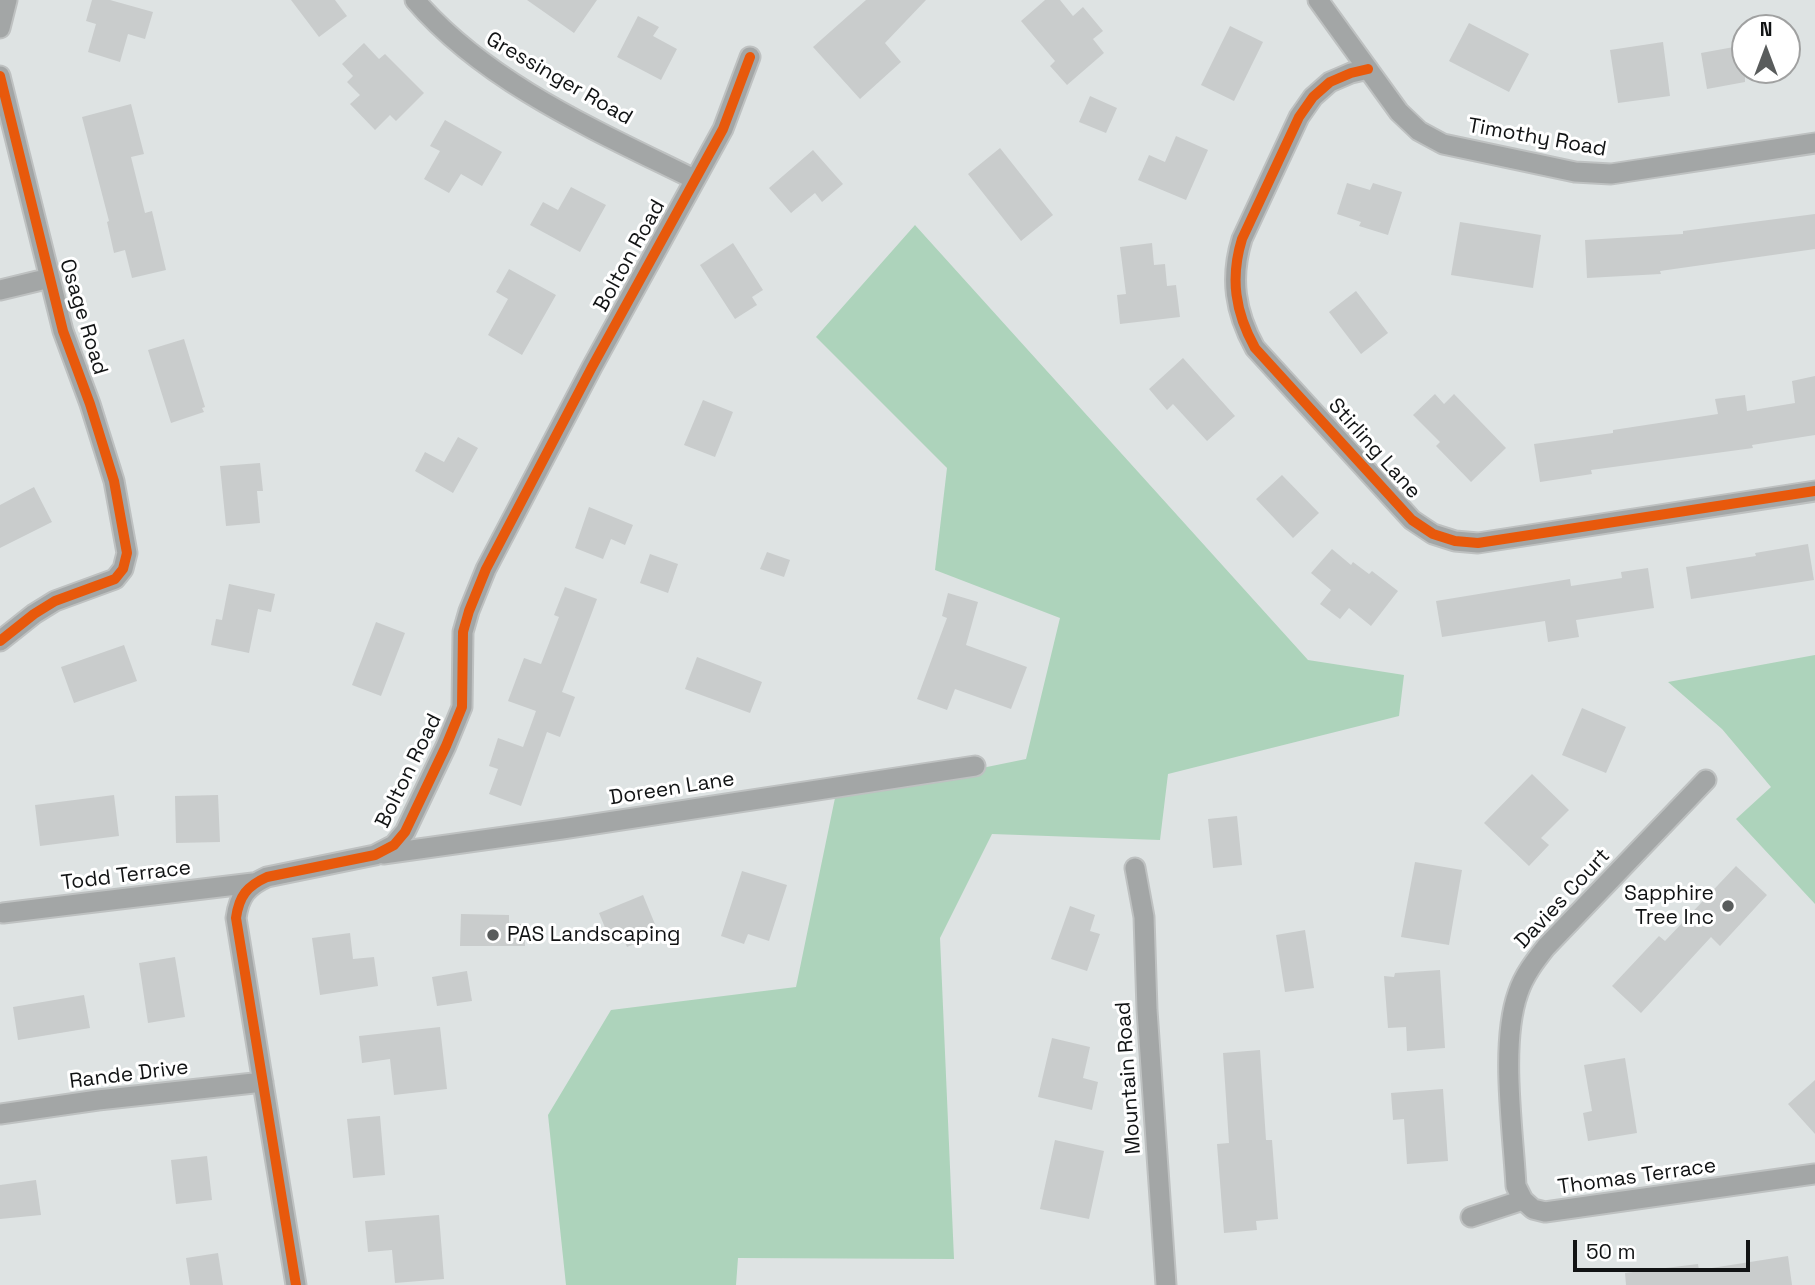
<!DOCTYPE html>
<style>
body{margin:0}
#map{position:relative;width:1815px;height:1285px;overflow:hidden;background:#dee3e3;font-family:"Space Grotesk",sans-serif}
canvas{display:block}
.north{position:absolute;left:1731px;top:14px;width:70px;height:70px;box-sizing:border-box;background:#fff;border:2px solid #a0a1a1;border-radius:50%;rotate:0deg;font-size:19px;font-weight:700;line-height:28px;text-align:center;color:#111314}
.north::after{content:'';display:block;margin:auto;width:24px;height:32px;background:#595c5c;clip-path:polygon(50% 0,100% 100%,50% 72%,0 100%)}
.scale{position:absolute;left:1573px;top:1240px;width:177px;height:32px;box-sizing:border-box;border:4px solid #111314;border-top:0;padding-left:9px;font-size:21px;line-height:24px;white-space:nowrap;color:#111314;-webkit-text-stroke:5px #fff;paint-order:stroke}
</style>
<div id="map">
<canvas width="1815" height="1285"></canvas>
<div class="north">N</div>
<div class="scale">50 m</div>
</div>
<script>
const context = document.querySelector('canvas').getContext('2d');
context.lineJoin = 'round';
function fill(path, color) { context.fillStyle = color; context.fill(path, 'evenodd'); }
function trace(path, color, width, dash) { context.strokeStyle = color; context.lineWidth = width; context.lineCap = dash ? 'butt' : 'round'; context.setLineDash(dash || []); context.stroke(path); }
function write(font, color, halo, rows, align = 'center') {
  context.font = font + ' "Space Grotesk",sans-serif'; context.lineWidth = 6; context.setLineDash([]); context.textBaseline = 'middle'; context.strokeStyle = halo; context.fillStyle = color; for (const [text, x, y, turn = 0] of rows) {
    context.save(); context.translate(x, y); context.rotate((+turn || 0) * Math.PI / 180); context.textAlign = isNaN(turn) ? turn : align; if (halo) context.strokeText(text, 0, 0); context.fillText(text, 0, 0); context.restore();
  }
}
const forest = new Path2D(`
 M915,225L1308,660L1404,675L1399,716L1168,774L1160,840L992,834L940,938L954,1259L738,1258L736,1285H566L548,1115L611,1010L796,987L835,798L1026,759L1060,618L935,570L947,468L816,337Z
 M1815,655V904L1736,819L1771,787L1722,729L1668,682Z`);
const building = new Path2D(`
 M92,0H110L153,12L145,39L128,34L120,62L88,52L96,24L86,21Z
 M291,0H335L347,16L319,37Z
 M527,0H597L574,33Z
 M866,0H926L885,43L901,62L860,99L813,47Z
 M1045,0H1060L1073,16L1083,7L1103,31L1093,39L1104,53L1067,85L1050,66L1055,61L1021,21Z
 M638,16L659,27L653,36L677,49L661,80L617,57Z
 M1469,23L1529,54L1509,92L1449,61Z
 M1230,26L1263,42L1234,101L1201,85Z
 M1663,42L1670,96L1618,103L1610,50Z
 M364,43L379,59L385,54L424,93L396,121L390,115L375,130L350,104L360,95L347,82L353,76L342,64Z
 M1745,45V82L1707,89L1701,53Z
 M1090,96L1117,108L1106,133L1079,122Z
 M131,104L144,154L131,157L145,213L152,211L166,270L132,278L125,250L114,253L107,222L109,221L82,117Z
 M445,120L502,152L482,186L461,174L449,193L424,179L440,151L430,146Z
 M1176,136L1208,150L1186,200L1138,180L1149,155L1165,162Z
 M1000,148L1053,215L1021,241L968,174Z
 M813,150L843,184L822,202L815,193L791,213L769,188Z
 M1347,183L1370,190L1373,183L1402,192L1388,235L1359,226L1361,222L1337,214Z
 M571,187L606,205L580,252L530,225L543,202L558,210Z
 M1815,214V249L1660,271L1661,274L1587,278L1585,240L1683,234V231Z
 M1460,222L1541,235L1533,288L1451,275Z
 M733,243L763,290L752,297L757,305L735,319L700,265Z
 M1152,243L1154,265L1165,264L1167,286L1176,285L1180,317L1120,324L1117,295L1126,294L1120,247Z
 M509,269L556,295L522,355L488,335L508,299L496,292Z
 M1356,291L1388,333L1361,354L1329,312Z
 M184,339L205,407L202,408L204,412L171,423L148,350Z
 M1183,358L1235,416L1207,441L1173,404L1167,410L1149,389Z
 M1815,376V435L1752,445L1753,448L1591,470L1592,474L1540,482L1534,444L1613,433V430L1718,414L1715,399L1745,395L1747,411L1795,403L1792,381Z
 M1435,394L1444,404L1454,394L1506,448L1471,482L1436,446L1440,442L1413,415Z
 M703,400L733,412L715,457L684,445Z
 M458,437L478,448L453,493L415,471L425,452L444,462Z
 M260,463L263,491H257L260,523L226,526L220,466Z
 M1282,475L1319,513L1293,538L1256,499Z
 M34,487L52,522L0,548V505Z
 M589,507L633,525L625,545L611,539L603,559L575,548Z
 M1808,544L1814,580L1691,599L1686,567L1756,556L1755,553Z
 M1332,549L1351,565L1353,562L1369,574L1372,571L1398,591L1371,626L1349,608L1340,619L1320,604L1331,590L1311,573Z
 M767,552L790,560L784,577L760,569Z
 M650,554L678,564L668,593L640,583Z
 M1648,568L1654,608L1576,620L1579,637L1548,642L1545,621L1442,637L1436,601L1570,579L1571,586L1622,578L1621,572Z
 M229,584L275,594L271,612L258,609L249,653L211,645L216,619L222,620Z
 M565,587L597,599L562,692L575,697L560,737L547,732L521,806L489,794L498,769L489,766L498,738L523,747L536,711L508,701L524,658L541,664L559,617L554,615Z
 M948,593L978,602L966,645L1027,667L1011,709L955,689L947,710L917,699L947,618L942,616Z
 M376,622L405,633L381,696L352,685Z
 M124,645L137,681L74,703L61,667Z
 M697,657L762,682L750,713L685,689Z
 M1582,708L1626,727L1606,773L1562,755Z
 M1532,774L1569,810L1541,838L1549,845L1529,866L1484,823Z
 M114,795L119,836L40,846L35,805Z
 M218,795L220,842L176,843L175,796Z
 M1237,816L1242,865L1213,868L1208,819Z
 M1415,862L1462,870L1449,945L1401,937Z
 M1736,866L1767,895L1720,946L1711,937L1641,1013L1612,986L1659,936L1665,941Z
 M742,871L787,885L769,941L748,934L744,944L721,936Z
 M643,895L659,934L627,947L623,938L611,942L599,913Z
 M1070,906L1095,915L1090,931L1100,934L1087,971L1051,959Z
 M461,914L509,915V924H525V946H460Z
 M1305,930L1314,988L1285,992L1276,935Z
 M350,933L353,959L374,957L378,986L320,995L312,938Z
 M175,957L185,1017L148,1023L139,963Z
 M1440,970L1445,1048L1407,1051L1406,1027L1388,1028L1384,976L1394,977L1395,973Z
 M467,971L472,1001L437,1006L432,977Z
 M84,995L90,1028L18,1040L13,1007Z
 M440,1027L447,1089L394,1095L390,1059L362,1063L359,1036Z
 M1052,1038L1090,1047L1083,1078L1098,1082L1092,1110L1038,1097Z
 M1260,1050L1266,1140H1272L1278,1219L1256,1221L1257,1230L1224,1233L1217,1144L1229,1143L1223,1053Z
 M1625,1058L1637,1133L1588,1141L1583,1113L1592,1111L1584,1065Z
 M1815,1080V1134L1788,1104Z
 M1443,1089L1448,1161L1407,1164L1404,1119L1393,1120L1391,1093Z
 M380,1116L385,1175L353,1178L347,1119Z
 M1055,1140L1104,1151L1089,1219L1040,1209Z
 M207,1156L212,1200L176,1204L171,1160Z
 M36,1180L41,1215L0,1219V1185Z
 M439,1215L444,1279L395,1283L392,1250L368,1252L365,1221Z
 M218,1253L223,1285H190L186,1258Z
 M1788,1256L1792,1285H1626L1625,1273L1698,1264L1699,1270Z`);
const street = new Path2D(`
 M415,0C486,83 597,131 694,179
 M1318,0L1399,112L1419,131L1443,144L1575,172L1611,174L1815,143
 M0,28L7,0
 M1368,69L1351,73L1330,82L1313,97L1299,117L1242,239C1230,278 1235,312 1255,348L1412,520L1433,534L1455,541L1478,543L1815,491
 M0,76L63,331L90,404L114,481L127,553L123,569L115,579L55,601L34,614L0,641
 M0,290L50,278
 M383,854L562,829L975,766
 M1135,868L1144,917L1147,1010L1166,1285
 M3,913L253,883
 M0,1114L98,1100L263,1082
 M1523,1200L1516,1186C1513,1130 1500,1044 1518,993C1524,975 1535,961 1546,947L1706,780
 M1471,1217L1523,1200L1533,1209L1545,1212L1815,1174
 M296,1285L236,918C239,896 247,886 267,877L375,855L394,845L405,832L446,746L462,707L463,632L469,611L486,569L592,367L723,129L750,57`);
const cycleway = new Path2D(`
 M1368,69L1351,73L1330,82L1313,97L1299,117L1242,239C1230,278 1235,312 1255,348L1412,520L1433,534L1455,541L1478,543L1815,491
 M0,76L63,331L90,404L114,481L127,553L123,569L115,579L55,601L34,614L0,641
 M296,1285L236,918C239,896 247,886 267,877L375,855L394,845L405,832L446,746L462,707L463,632L469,611L486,569L592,367L723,129L750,57`);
const markers = [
 [1728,906,7,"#595c5c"],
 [493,935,7,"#595c5c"]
];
const streetNames = [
 ["Gressinger Road",559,79,30],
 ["Timothy Road",1537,138,10],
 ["Bolton Road",630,256,-61],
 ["Osage Road",83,317,73],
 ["Stirling Lane",1374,449,48],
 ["Bolton Road",409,771,-64],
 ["Doreen Lane",672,789,-9],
 ["Todd Terrace",126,876,-7],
 ["Davies Court",1563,899,-47],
 ["Rande Drive",129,1075,-7],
 ["Mountain Road",1129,1078,-94],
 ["Thomas Terrace",1637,1177,-8]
];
const poiNames = [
 ["Sapphire",1714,894],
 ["Tree Inc",1714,918],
 ["PAS Landscaping",507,935,"left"]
];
fill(forest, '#add3bb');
fill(building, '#c9cccc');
trace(street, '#bec1c1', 23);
trace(street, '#a3a6a6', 19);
trace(cycleway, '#e8590c', 10);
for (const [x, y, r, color] of markers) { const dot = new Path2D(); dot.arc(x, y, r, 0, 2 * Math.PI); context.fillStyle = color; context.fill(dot); trace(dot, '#fff', 2.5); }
write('21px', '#111314', '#fff', streetNames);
write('21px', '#111314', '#fff', poiNames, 'right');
</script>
